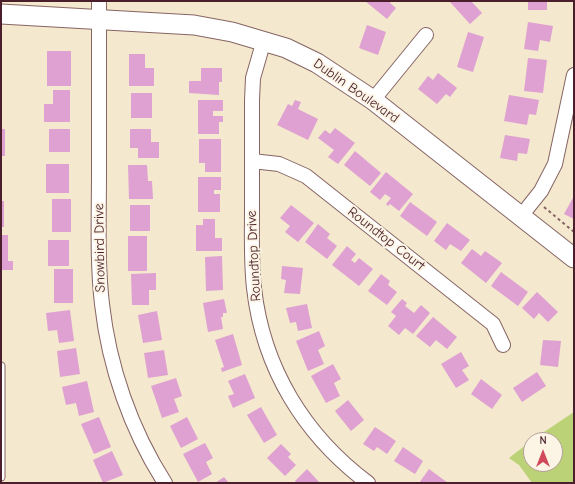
<!DOCTYPE html>
<style>
body{margin:0}
#map{position:relative;width:575px;height:484px;overflow:hidden;background:#f4e8ce;font-family:"Comic Neue",sans-serif}
canvas{display:block}
.frame{position:absolute;inset:0;border:2px solid #4a1f2b;pointer-events:none}
.north{position:absolute;left:523px;top:432px;width:40px;height:40px;box-sizing:border-box;background:#fcf5e5;border:1px solid #b59f9b;border-radius:50%;rotate:0deg;font-size:11px;font-weight:700;line-height:16px;text-align:center;color:#4a1f2b}
.north::after{content:'';display:block;margin:auto;width:14px;height:18px;background:#d1495b;clip-path:polygon(50% 0,100% 100%,50% 72%,0 100%)}
</style>
<div id="map">
<canvas width="575" height="484"></canvas>
<div class="frame"></div>
<div class="north">N</div>
</div>
<script>
const context = document.querySelector('canvas').getContext('2d');
context.lineJoin = 'round';
function fill(path, color) { context.fillStyle = color; context.fill(path, 'evenodd'); }
function trace(path, color, width, dash) { context.strokeStyle = color; context.lineWidth = width; context.lineCap = dash ? 'butt' : 'round'; context.setLineDash(dash || []); context.stroke(path); }
function write(font, color, halo, rows, align = 'center') {
  context.font = font + ' "Comic Neue",sans-serif'; context.lineWidth = 4; context.setLineDash([]); context.textBaseline = 'middle'; context.strokeStyle = halo; context.fillStyle = color; for (const [text, x, y, turn = 0] of rows) {
    context.save(); context.translate(x, y); context.rotate((+turn || 0) * Math.PI / 180); context.textAlign = isNaN(turn) ? turn : align; if (halo) context.strokeText(text, 0, 0); context.fillText(text, 0, 0); context.restore();
  }
}
const green = new Path2D(`
 M574,412V483H532L519,465L509,458L531,441V464H555V440H532Z`);
const building = new Path2D(`
 M365,1H391L390,3L396,8L387,19Z
 M449,1H471L482,13L470,24Z
 M528,1H547V10H528Z
 M528,22L553,26L550,42L540,40L538,51L524,49Z
 M367,25L386,32L378,55L359,48Z
 M468,32L484,37L473,72L457,67Z
 M47,51H71V86H47Z
 M129,54H145V68H154V86H129Z
 M528,58L547,60L543,93L524,91Z
 M201,68H222V82H219V95L189,93V81H201Z
 M438,73L457,88L450,97L446,94L437,104L418,89L428,76L433,80Z
 M53,90H70V122H44V104H53Z
 M131,93H152V118H131Z
 M509,95L539,100L536,115L529,114L527,125L504,121Z
 M198,100H223V111H213V116H223V122H219V134H198Z
 M295,100L301,102L298,109L318,119L308,140L277,125L288,104L292,106Z
 M335,128L355,143L338,164L328,157L334,150L318,138L325,130L330,134Z
 M1,129H5V156H1Z
 M49,129H70V152H49Z
 M130,129H151V142H159V158H138V148H130Z
 M505,135L530,139L527,154L518,153L517,161L500,158Z
 M199,139H221V172H205V163H199Z
 M355,151L381,173L370,186L344,165Z
 M46,164H69V193H46Z
 M128,165H147L148,181H152L153,199H129Z
 M386,172L413,194L399,211L390,204L388,206L386,204L391,198L385,194L380,200L370,192Z
 M198,177H221V190H214V194H220V212H198Z
 M574,196V219L564,214Z
 M52,199H71V232H52Z
 M1,201H4V227H1Z
 M410,202L437,222L427,236L400,216Z
 M130,205H150V231H130Z
 M291,205L314,223L298,242L285,232L290,226L280,218Z
 M203,219H215V238H222V251H196V225H203Z
 M447,223L470,240L461,251L450,244L446,250L434,241Z
 M318,224L330,234L327,238L337,246L327,259L305,242Z
 M1,235H8V261H13V270H1Z
 M128,236H147V271H128Z
 M48,240H69V266H48Z
 M347,246L356,254L351,260L355,263L359,258L373,269L359,286L332,265Z
 M472,249L481,256L485,251L502,263L486,283L461,263Z
 M222,256L223,290L206,291L205,257Z
 M282,266L303,268L300,294L284,293L286,280L281,279Z
 M54,269H73V303H54Z
 M501,272L528,292L518,306L491,286Z
 M156,273V290H149V305H132L131,274Z
 M381,274L390,281L388,285L397,292L387,305L368,291Z
 M537,292L558,312L548,322L539,313L534,319L522,308Z
 M224,299L227,313H223V317H221L223,329L208,332L203,303Z
 M402,299L407,303L405,306L414,313L421,305L430,313L413,334L405,328L399,335L388,326L396,316L391,312Z
 M307,304L312,328L298,331L296,322L290,323L286,308Z
 M70,310L74,341L59,343L57,330L48,331L46,313Z
 M157,311L162,340L143,343L138,315Z
 M433,317L457,337L447,349L436,340L430,347L416,336Z
 M319,331L325,346L318,350L324,364L308,371L296,341Z
 M233,334L242,365L222,372L221,368L224,367L215,340Z
 M543,340L561,341L558,367L540,365Z
 M76,348L80,374L60,377L57,351Z
 M164,350L168,375L148,378L144,353Z
 M461,352L469,366L462,370L469,380L456,388L441,364Z
 M333,364L341,379L334,383L340,396L326,403L311,376Z
 M537,372L546,386L522,402L513,388Z
 M245,374L255,398L233,408L228,396L234,394L228,381Z
 M176,378L182,396L174,399L179,412L162,418L151,386Z
 M481,379L502,395L492,409L471,394Z
 M87,381L94,412L79,416L76,403L66,405L62,387Z
 M348,400L364,420L351,431L335,411Z
 M261,407L277,435L264,443L247,415Z
 M99,417L111,447L94,454L81,424Z
 M187,417L198,439L181,448L170,426Z
 M375,427L396,441L387,454L377,447L374,451L363,444Z
 M205,443L213,458L206,462L212,474L198,482L183,454Z
 M281,444L291,454L288,457L296,465L285,476L267,458Z
 M403,447L423,461L415,474L394,461Z
 M112,451L123,475L103,483L93,460Z
 M307,469L320,483H297L295,481Z
 M429,469L448,483H419Z
 M224,477L229,483H215Z`);
const path = new Path2D(`
 M544,207L574,232`);
const service = new Path2D(`
 M1,366V477`);
const minor = new Path2D(`
 M99,1C99,59 99,116 99,174C99,217 97,261 102,304C109,367 131,430 165,483
 M264,40L253,78L252,100C252,137 252,173 252,209C252,235 251,262 254,288C263,368 304,435 368,483
 M373,100L426,35
 M252,161L279,164L306,176L493,324L503,345
 M521,216L541,191L555,164L574,75`);
const secondary = new Path2D(`
 M1,14L194,25L232,32L286,48L317,63L373,100L574,258`);
const streetNames = [
 ["Dublin Boulevard",356,91,35],
 ["Roundtop Court",386,239,38],
 ["Snowbird Drive",100,248,-91],
 ["Roundtop Drive",254,256,-93]
];
fill(green, '#bcd276');
fill(building, '#dea1d1');
trace(service, '#866564', 9);
trace(minor, '#866564', 16);
trace(secondary, '#866564', 21);
trace(path, '#866564', 2, [3, 3]);
trace(service, '#fff', 7);
trace(minor, '#fff', 14);
trace(secondary, '#fff', 19);
write('14px', '#4a1f2b', '#fcf5e5', streetNames);
</script>
